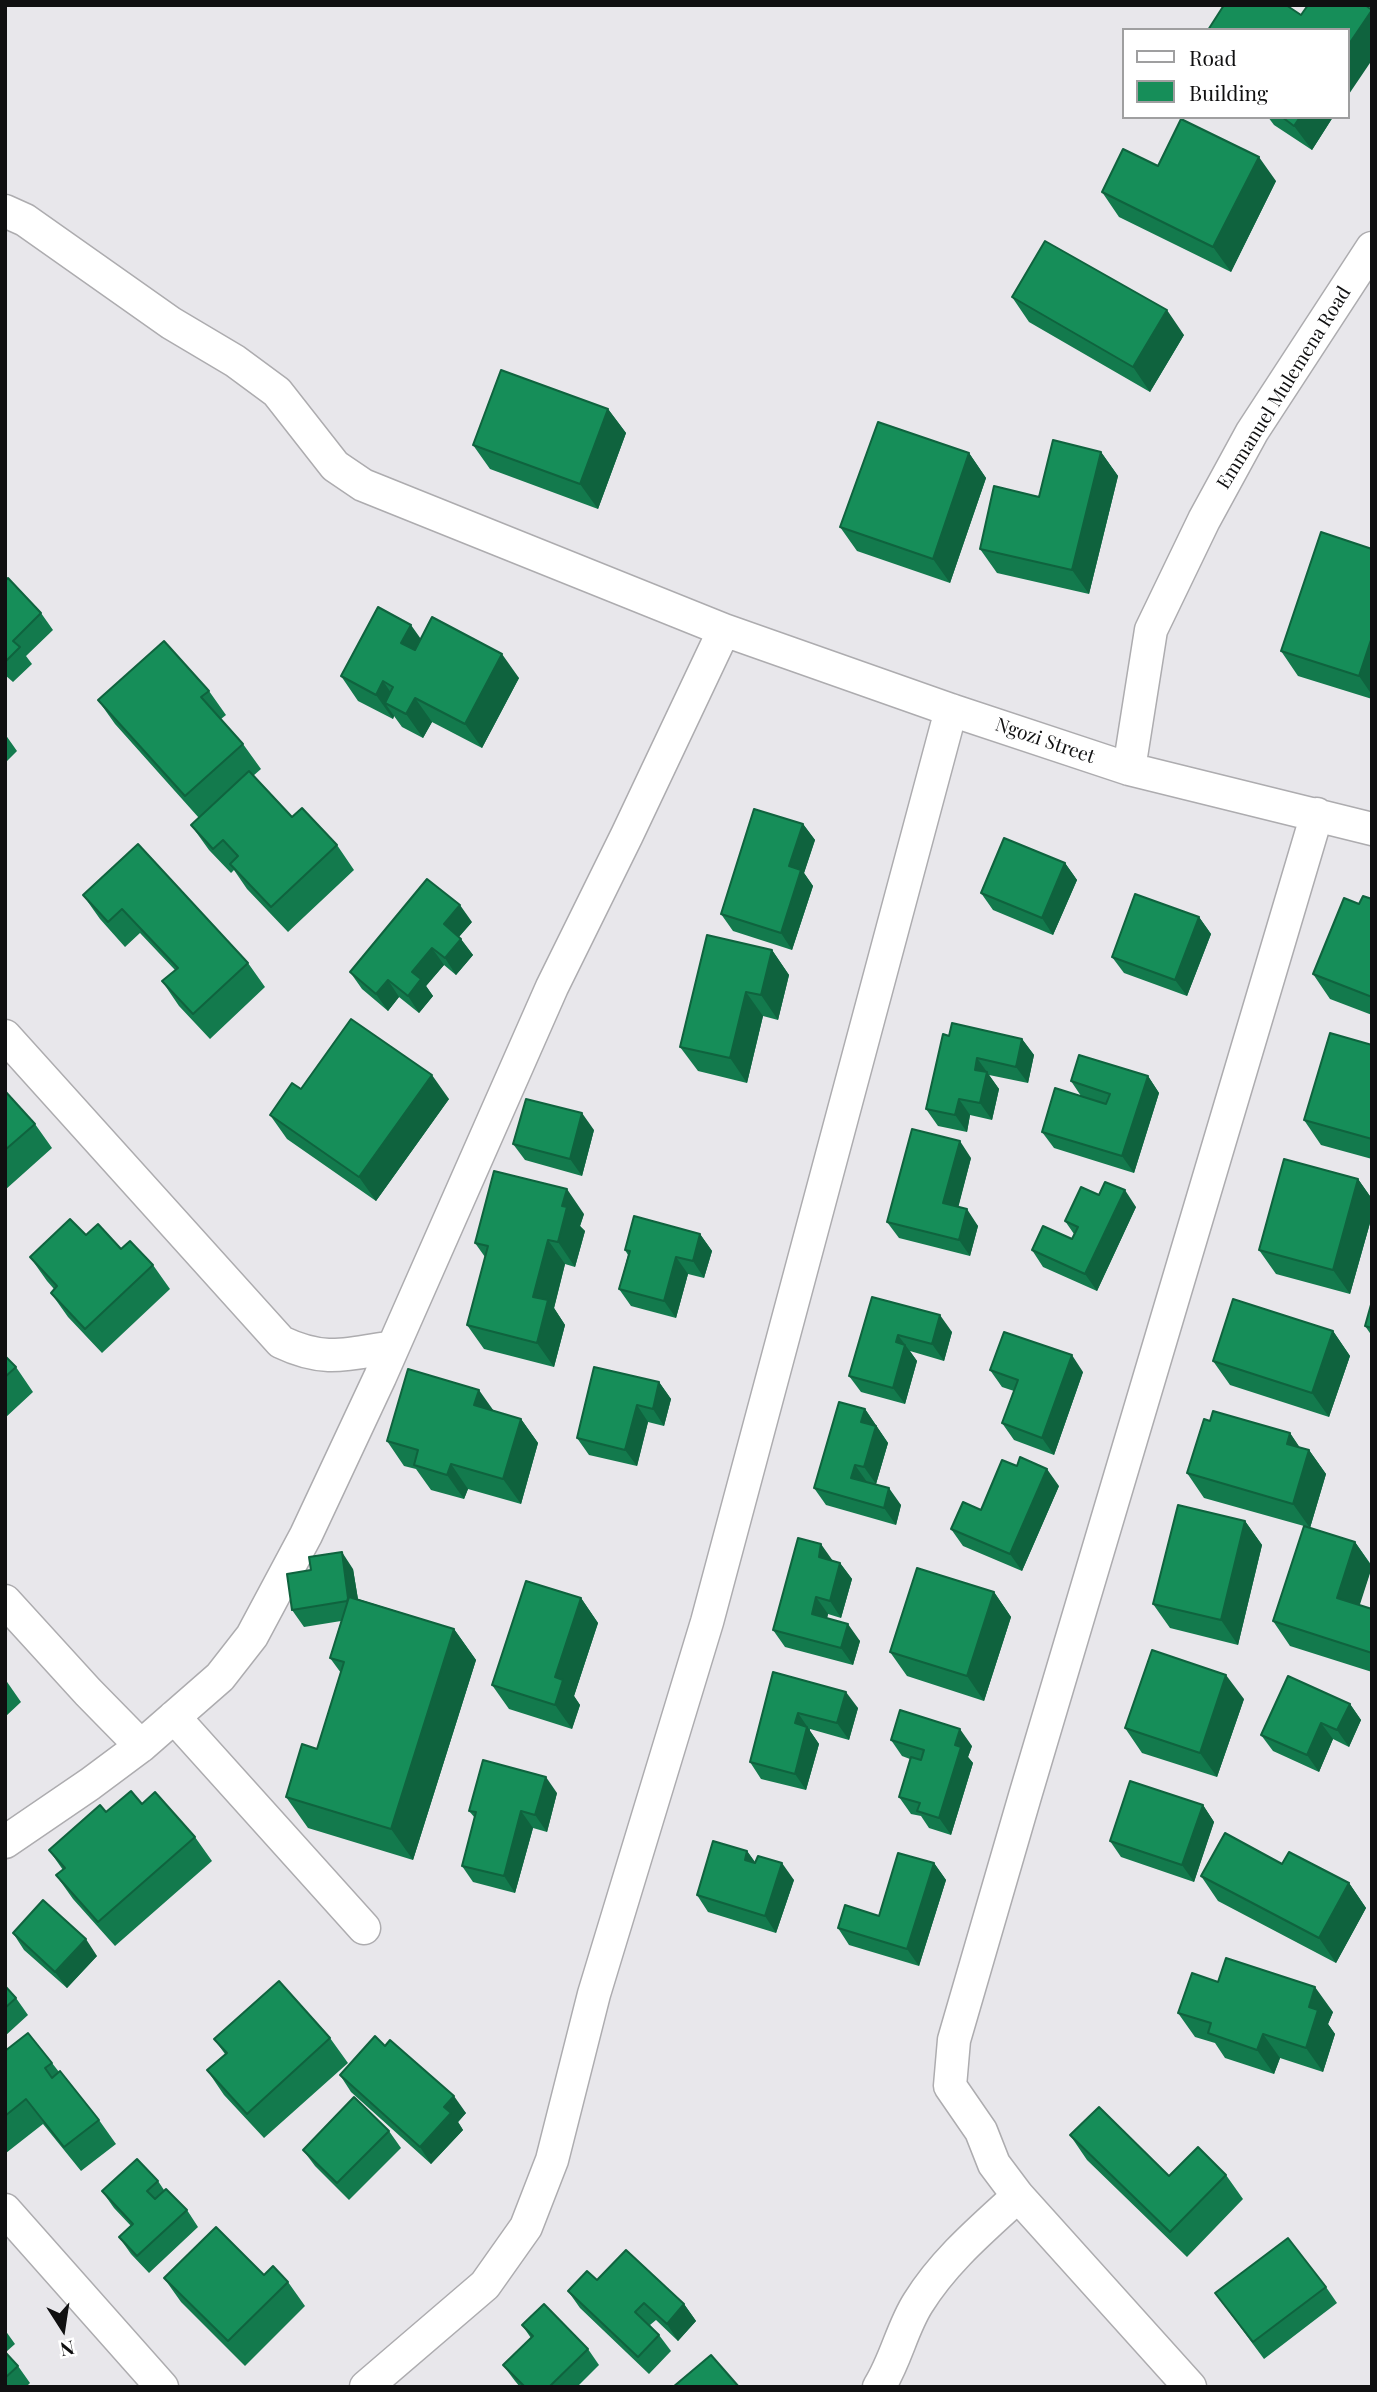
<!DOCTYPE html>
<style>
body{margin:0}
#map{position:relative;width:1377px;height:2392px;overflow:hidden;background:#e8e7eb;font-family:"Playfair Display",serif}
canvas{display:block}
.frame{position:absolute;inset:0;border:7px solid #101011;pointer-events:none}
.legend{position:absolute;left:1122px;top:28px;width:228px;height:91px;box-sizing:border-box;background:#fff;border:2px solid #9f9fa0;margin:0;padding:9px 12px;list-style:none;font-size:21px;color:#101011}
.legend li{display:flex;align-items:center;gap:14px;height:35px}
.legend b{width:35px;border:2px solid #9f9fa0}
.north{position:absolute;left:28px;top:2294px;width:70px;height:70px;-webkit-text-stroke:5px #fff;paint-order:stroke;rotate:168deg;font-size:19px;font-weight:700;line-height:28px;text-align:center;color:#101011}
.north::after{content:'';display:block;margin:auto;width:24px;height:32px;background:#101011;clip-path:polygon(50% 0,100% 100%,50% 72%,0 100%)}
</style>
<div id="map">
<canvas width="1377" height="2392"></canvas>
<div class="frame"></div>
<ul class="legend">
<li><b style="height:9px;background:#fff"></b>Road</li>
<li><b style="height:19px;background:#168e59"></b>Building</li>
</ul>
<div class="north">N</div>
</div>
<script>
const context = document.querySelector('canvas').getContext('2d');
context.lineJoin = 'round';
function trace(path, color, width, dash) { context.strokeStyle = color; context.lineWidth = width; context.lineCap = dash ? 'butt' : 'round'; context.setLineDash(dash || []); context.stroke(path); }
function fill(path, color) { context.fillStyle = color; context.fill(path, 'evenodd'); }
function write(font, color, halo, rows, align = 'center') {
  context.font = font + ' "Playfair Display",serif'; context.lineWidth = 7; context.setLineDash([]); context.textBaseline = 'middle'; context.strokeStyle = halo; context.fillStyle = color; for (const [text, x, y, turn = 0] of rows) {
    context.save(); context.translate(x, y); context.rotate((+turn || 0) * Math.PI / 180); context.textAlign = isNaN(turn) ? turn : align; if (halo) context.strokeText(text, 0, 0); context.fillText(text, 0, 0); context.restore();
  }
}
const minor = new Path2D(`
 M5,211L25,220L171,323L235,361L277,392L335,466L363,485L724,630L951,710L1129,769L1372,829
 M1129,769L1151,630L1204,520L1252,432L1372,248
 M5,1036L281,1342C325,1363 347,1354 393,1347
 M5,1601L88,1692L141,1746
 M174,1717L364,1928
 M5,1842L90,1784L141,1746L220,1677L252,1636L306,1535L380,1377L552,987L627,835L724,630
 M5,2210L162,2387
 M366,2387L485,2285L526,2227L552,2160L594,1994L707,1622L951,710
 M879,2387C896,2360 902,2328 918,2303C944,2261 982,2229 1018,2196
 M1190,2387L1018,2196L994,2164L981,2131L950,2086L954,2040L1025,1796L1317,814`);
const wall = new Path2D(`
 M1268,117H1333L1312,150L1274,125Z
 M1158,166L1276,181L1231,272L1119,217L1102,192Z
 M1012,297L1184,335L1150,392L1029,322Z
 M608,409L626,433L598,509L490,469L473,445Z
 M1101,452L1118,476L1089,594L997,573L980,549L1039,497Z
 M969,453L986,478L950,583L857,551L840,527Z
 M1372,549V699L1298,676L1281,651Z
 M5,581L41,613L53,630L26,656L32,664L13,682L5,675Z
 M421,639L519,678L482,748L432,722L423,738L402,727L394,716L393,719L358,701L341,676Z
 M209,691L226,715L221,719L243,744L261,769L253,776L292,817L337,845L354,870L288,932L247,889L234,870L231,873L209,850L191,825L199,818L115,724L98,700Z
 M5,734L17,751L5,763Z
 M803,824L815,840L804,873L813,886L792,950L733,931L721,914Z
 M138,844L248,963L265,987L210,1039L179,1006L162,981L175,970L140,933L125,947L100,919L83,895Z
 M1065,863L1077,880L1053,935L993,910L981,893Z
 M1372,899V1015L1330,999L1313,974L1359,904Z
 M1199,917L1211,934L1187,996L1124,973L1112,957Z
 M472,922L459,937L473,955L456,975L444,965L426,986L433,996L419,1013L399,997L388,1011L362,989L350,972Z
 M772,950L789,975L778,1020L763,1016L747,1083L698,1071L680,1047Z
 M949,1036L1022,1039L1034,1055L1028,1083L989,1075L999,1089L992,1120L970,1115L967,1132L938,1126L926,1109Z
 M1372,1045V1159L1321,1145L1304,1120Z
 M1148,1076L1159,1093L1134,1173L1054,1148L1042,1132L1081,1096L1071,1081Z
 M301,1089L449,1099L376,1201L287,1139L270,1115Z
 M5,1091L35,1124L52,1148L5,1190Z
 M594,1130L582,1176L525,1160L513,1144Z
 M971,1158L958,1207L978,1226L970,1256L899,1238L887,1222Z
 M1358,1179L1372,1199V1216L1350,1294L1276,1274L1259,1250Z
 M1099,1195L1136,1207L1097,1291L1043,1267L1032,1250L1072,1239L1074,1234L1065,1221Z
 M584,1214L580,1226L585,1231L575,1267L565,1264L554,1308L565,1325L554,1367L484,1349L467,1325L485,1257L475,1243Z
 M700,1234L712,1251L704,1278L688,1274L676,1318L631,1306L619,1289L628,1255L625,1250Z
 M86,1235L121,1249L153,1265L170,1289L102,1353L68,1317L51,1293L54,1289L47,1281L30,1257Z
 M872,1297L952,1332L944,1361L910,1351L917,1361L905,1404L861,1392L849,1376Z
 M1372,1301V1336L1365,1326Z
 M1333,1331L1350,1356L1329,1417L1230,1385L1213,1361Z
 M5,1356L16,1367L33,1392L5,1418Z
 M990,1370L1083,1372L1054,1455L1014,1440L1002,1423L1014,1391L1002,1387Z
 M659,1382L671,1399L664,1426L648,1422L637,1466L589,1455L577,1438Z
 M865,1409L888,1443L876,1484L901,1505L896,1525L826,1505L814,1488Z
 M493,1411L521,1419L538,1443L521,1504L468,1489L464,1499L431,1490L416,1469L404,1466L387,1441Z
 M1210,1421L1290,1433L1299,1447L1309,1450L1326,1474L1310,1528L1355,1542L1372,1566L1359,1605L1372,1609V1672L1290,1646L1273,1621L1304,1526L1204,1498L1187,1473Z
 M1059,1486L1022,1571L963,1546L951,1529L981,1510Z
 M1245,1521L1262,1545L1238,1645L1170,1628L1153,1604Z
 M833,1561L840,1563L852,1579L841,1618L828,1614L827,1618L860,1641L853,1665L785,1647L773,1630Z
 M353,1569L358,1599L454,1629L476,1660L413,1860L308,1828L286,1797L317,1749L341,1673L330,1658L341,1621L304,1627L292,1610Z
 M994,1592L1011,1617L984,1701L907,1676L890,1652Z
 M581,1598L598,1623L574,1696L580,1705L572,1729L509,1709L492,1685Z
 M773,1672L858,1708L849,1740L810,1729V1731L819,1744L806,1790L761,1779L750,1762Z
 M5,1679L21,1702L5,1717Z
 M1244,1699L1217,1777L1142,1753L1125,1728Z
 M1350,1704L1361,1720L1349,1747L1333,1739L1319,1772L1273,1751L1261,1735Z
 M891,1740L972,1746L968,1757L973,1763L951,1835L929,1828L921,1816L911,1814L899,1797L910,1759L902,1756Z
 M557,1793L547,1832L533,1828L515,1893L473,1882L462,1866L475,1818L469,1811Z
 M142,1804L195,1837L212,1861L115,1946L73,1899L56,1875L63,1870L49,1850L106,1812Z
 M1203,1805L1214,1822L1194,1882L1121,1857L1110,1841Z
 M747,1851L755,1862L794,1880L776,1933L708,1912L697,1895Z
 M934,1863L946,1880L919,1966L849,1945L838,1928L879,1916Z
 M1282,1864L1349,1883L1366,1908L1336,1963L1218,1901L1201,1876Z
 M13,1933L97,1956L67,1988L24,1950Z
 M1218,1982L1333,2012L1328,2024L1335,2034L1323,2072L1280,2058L1274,2074L1225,2058L1215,2043L1195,2037L1178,2013Z
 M5,1986L16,1998L28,2015L5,2036Z
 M330,2038L348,2063L264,2138L224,2095L207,2070L225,2054L214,2039Z
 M385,2046L466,2113L458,2122L463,2130L431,2164L351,2092L340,2075Z
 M5,2051L52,2063L59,2072L99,2120L116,2144L81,2171L43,2124L6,2153Z
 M389,2131L401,2148L349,2200L315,2166L303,2150Z
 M1070,2135L1169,2176L1226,2175L1243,2199L1187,2257L1087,2160Z
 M158,2181L164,2190L187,2210L198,2227L149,2273L131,2254L119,2237L131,2226L114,2208L102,2191Z
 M164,2278L288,2282L305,2306L245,2366L181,2302Z
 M597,2280L684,2304L696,2321L678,2341L656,2320L650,2325L659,2335L671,2351L649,2374L580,2308L568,2291Z
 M1326,2287L1337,2303L1264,2359L1215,2293Z
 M522,2325L588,2349L599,2365L577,2387H520L515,2381L503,2365L531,2338Z
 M5,2330L15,2344L6,2352L18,2366L30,2383L26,2387H5Z`);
const shadedWall = new Path2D(`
 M1372,10V60L1347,97V47Z
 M1300,117H1333L1312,150L1294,126Z
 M1259,157L1276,181L1231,272L1213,247Z
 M1167,310L1184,335L1150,392L1133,367Z
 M608,409L626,433L598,509L580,484Z
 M1101,452L1118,476L1089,594L1072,570Z
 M969,453L986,478L950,583L933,559Z
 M411,625L428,649L418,667L401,643Z
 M1372,637V695L1359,676Z
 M502,654L519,678L482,748L465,724Z
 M383,681L400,706L385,703L394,716L393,719L376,695Z
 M415,698L432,722L423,738L406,714Z
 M803,824L815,840L804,873L813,886L792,950L781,933L789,866Z
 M1065,863L1077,880L1053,935L1042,918Z
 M460,905L472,922L455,941L444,924Z
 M1199,917L1211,934L1187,996L1175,980Z
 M461,939L473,955L456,975L445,958Z
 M432,948L444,965L426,986L433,996L419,1013L408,996L412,972Z
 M772,950L789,975L778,1020L761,995Z
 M388,980L399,997L388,1011L376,994Z
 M746,992L763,1016L747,1083L730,1058Z
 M1022,1039L1034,1055L1028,1083L1016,1067Z
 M977,1058L999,1089L992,1120L980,1103L975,1070Z
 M432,1075L449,1099L376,1201L359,1177Z
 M1148,1076L1159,1093L1134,1173L1122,1156Z
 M959,1099L970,1115L967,1132L955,1115Z
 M582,1113L594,1130L582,1176L570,1159Z
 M960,1141L971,1158L955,1220L943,1203Z
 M1358,1179L1372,1199V1216L1350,1294L1333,1270Z
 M567,1189L584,1214L580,1226L585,1231L575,1267L558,1242L562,1206Z
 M1125,1190L1136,1207L1097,1291L1085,1274Z
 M967,1209L978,1226L970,1256L959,1240Z
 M700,1234L712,1251L704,1278L693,1261Z
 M548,1240L565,1264L554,1308L565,1325L554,1367L537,1343L533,1297Z
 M676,1257L688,1274L676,1318L664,1301Z
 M940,1315L952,1332L944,1361L932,1344Z
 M1333,1331L1350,1356L1329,1417L1312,1393Z
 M898,1335L917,1361L905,1404L893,1388L896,1342Z
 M1072,1355L1083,1372L1054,1455L1042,1438Z
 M659,1382L671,1399L664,1426L653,1409Z
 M479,1390L496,1414L474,1405Z
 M637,1405L648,1422L637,1466L625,1450Z
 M865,1409L888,1443L876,1484L864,1467L861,1422Z
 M521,1419L538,1443L521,1504L503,1479Z
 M1290,1433L1307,1458L1309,1450L1326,1474L1310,1528L1293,1504L1287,1444Z
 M451,1464L468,1489L464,1499L447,1475Z
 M855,1465L867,1482L851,1478Z
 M1047,1469L1059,1486L1022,1571L1010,1554Z
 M889,1488L901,1505L896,1525L884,1508Z
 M1245,1521L1262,1545L1238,1645L1221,1620Z
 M1355,1542L1372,1567L1354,1623L1337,1598Z
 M821,1544L833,1561L819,1557Z
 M342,1552L353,1569L361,1618L349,1601Z
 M840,1563L852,1579L841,1618L830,1601Z
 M994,1592L1011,1617L984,1701L967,1676Z
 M816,1597L828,1614L824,1631L812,1614Z
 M581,1598L598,1623L574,1696L580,1705L572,1729L555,1705V1677Z
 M848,1624L860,1641L853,1665L841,1648Z
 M454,1629L476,1660L413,1860L391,1829Z
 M1226,1675L1244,1699L1217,1777L1200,1753Z
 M846,1692L858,1708L849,1740L837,1723Z
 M1350,1704L1361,1720L1349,1747L1337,1730Z
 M798,1713L819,1744L806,1790L795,1774V1723Z
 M1321,1723L1333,1739L1319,1772L1307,1755Z
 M960,1729L972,1746L968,1757L973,1763L951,1835L939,1818L955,1745Z
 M546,1777L557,1793L547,1832L535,1815Z
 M1203,1805L1214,1822L1194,1882L1182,1865Z
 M521,1811L533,1828L515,1893L504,1876Z
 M747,1851L759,1868L745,1860Z
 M782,1863L794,1880L776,1933L765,1916Z
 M934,1863L946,1880L919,1966L907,1949Z
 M1349,1883L1366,1908L1336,1963L1319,1938Z
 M86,1939L97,1956L67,1988L55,1972Z
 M1315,1987L1333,2012L1328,2024L1335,2034L1323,2072L1306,2048L1309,2007Z
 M1263,2034L1280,2058L1274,2074L1257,2050Z
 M454,2096L466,2113L458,2122L463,2130L431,2164L420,2147L444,2107Z
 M684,2304L696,2321L678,2341L667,2324Z`);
const building = new Path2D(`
 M1224,5H1286L1301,15L1308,5H1365L1372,10L1347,47V30H1208Z
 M1282,117H1300L1294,126Z
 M1181,119L1259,157L1213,247L1102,192L1123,149L1158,166Z
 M1045,241L1167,310L1133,367L1012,297Z
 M501,370L608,409L580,484L473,445Z
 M878,422L969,453L933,559L840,527Z
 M1053,440L1101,452L1072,570L980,549L994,486L1039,497Z
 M1321,532L1372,549V637L1359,676L1281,651Z
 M8,578L41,613L13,641L20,647L5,662V581Z
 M378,607L411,625L401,643L415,650L432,617L502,654L465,724L415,698L406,714L385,703L393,687L383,681L376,695L341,676Z
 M164,641L209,691L201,697L243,744L185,796L98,700Z
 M249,771L292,817L302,808L337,845L271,907L230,864L238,856L223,840L213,849L191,825Z
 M754,809L803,824L789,866L801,870L781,933L721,914Z
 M1004,838L1065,863L1042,918L981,893Z
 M138,844L248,963L193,1014L162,981L178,968L122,909L108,922L83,895Z
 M427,879L460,905L444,924L461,939L445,958L432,948L412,972L421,979L408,996L388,980L376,994L350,972Z
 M1135,894L1199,917L1175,980L1112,957Z
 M1363,896L1372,899V997L1313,974L1344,898L1359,904Z
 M707,935L772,950L761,995L746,992L730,1058L680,1047Z
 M351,1019L432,1075L359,1177L270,1115L292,1083L301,1089Z
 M952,1023L1022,1039L1016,1067L977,1058L975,1070L987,1072L980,1103L959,1099L955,1115L926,1109L943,1034L949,1036Z
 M1330,1033L1372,1045V1139L1304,1120Z
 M1079,1055L1148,1076L1122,1156L1042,1132L1055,1088L1106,1104L1110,1094L1071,1081Z
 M5,1091L35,1124L5,1150Z
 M526,1099L582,1113L570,1159L513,1144Z
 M912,1129L960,1141L943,1203L967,1209L959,1240L887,1222Z
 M1284,1159L1358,1179L1333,1270L1259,1250Z
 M494,1171L567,1189L562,1206L567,1207L558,1242L548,1240L533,1297L548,1300L537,1343L467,1325L488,1246L475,1243Z
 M1105,1182L1125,1190L1085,1274L1032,1250L1043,1226L1072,1239L1078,1227L1065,1221L1081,1187L1099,1195Z
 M634,1216L700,1234L693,1261L676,1257L664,1301L619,1289L630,1251L625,1250Z
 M70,1219L86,1235L98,1224L121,1249L130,1241L153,1265L85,1329L51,1293L57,1286L30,1257Z
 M872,1297L940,1315L932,1344L898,1335L896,1342L905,1345L893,1388L849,1376Z
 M1233,1299L1333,1331L1312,1393L1213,1361Z
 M1372,1301V1328L1365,1326Z
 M1004,1332L1072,1355L1042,1438L1002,1423L1018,1380L990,1370Z
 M5,1356L16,1367L5,1377Z
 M594,1367L659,1382L653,1409L637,1405L625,1450L577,1438Z
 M408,1369L479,1390L474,1405L521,1419L503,1479L451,1464L447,1475L414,1465L418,1450L387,1441Z
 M839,1402L865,1409L861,1422L876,1426L864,1467L855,1465L851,1478L889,1488L884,1508L814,1488Z
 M1213,1411L1290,1433L1287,1444L1309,1450L1293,1504L1187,1473L1204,1419L1210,1421Z
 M1020,1457L1047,1469L1010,1554L951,1529L963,1502L981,1510L1002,1460L1017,1466Z
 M1178,1505L1245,1521L1221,1620L1153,1604Z
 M1304,1526L1355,1542L1337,1598L1372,1609V1653L1273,1621Z
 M798,1538L821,1544L819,1557L840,1563L830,1601L816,1597L812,1614L848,1624L841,1648L773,1630Z
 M342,1552L348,1598L347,1601L292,1610L287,1574L311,1570L309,1557Z
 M917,1568L994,1592L967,1676L890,1652Z
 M526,1581L581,1598L555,1677L563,1680L555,1705L492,1685Z
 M349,1597L454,1629L391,1829L286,1797L302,1744L317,1749L344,1662L330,1658Z
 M1152,1650L1226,1675L1200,1753L1125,1728Z
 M773,1672L846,1692L837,1723L798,1713L795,1723L807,1727L795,1774L750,1762Z
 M1288,1676L1350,1704L1337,1730L1321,1723L1307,1755L1261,1735Z
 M900,1710L960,1729L955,1745L961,1747L939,1818L917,1811L920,1803L899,1797L911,1757L921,1760L924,1750L891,1740Z
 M483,1760L546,1777L535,1815L521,1811L504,1876L462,1866L476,1812L469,1811Z
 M1130,1781L1203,1805L1182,1865L1110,1841Z
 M131,1791L142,1804L155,1792L195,1837L98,1922L56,1875L65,1868L49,1850L100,1805L106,1812Z
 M1225,1833L1282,1864L1289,1852L1349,1883L1319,1938L1201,1876Z
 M713,1841L747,1851L745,1860L755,1863L758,1856L782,1863L765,1916L697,1895Z
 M898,1853L934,1863L907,1949L838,1928L845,1905L879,1916Z
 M43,1900L86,1939L55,1972L13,1933Z
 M1226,1958L1315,1987L1309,2007L1318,2010L1306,2048L1263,2034L1257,2050L1208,2033L1211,2023L1178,2013L1192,1973L1218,1982Z
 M279,1981L330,2038L247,2114L207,2070L227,2053L214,2039Z
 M5,1986L16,1998L5,2008Z
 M28,2033L52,2063L45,2068L52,2078L60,2071L99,2120L64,2147L26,2099L5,2116V2051Z
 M375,2036L385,2046L390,2040L454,2096L444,2107L451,2113L420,2147L340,2075Z
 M354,2097L389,2131L337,2183L303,2150Z
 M1099,2107L1169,2176L1198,2147L1226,2175L1170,2232L1070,2135Z
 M137,2159L158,2181L147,2191L155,2199L166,2189L187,2210L137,2256L119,2237L133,2224L102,2191Z
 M216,2227L264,2275L273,2266L288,2282L228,2341L164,2278Z
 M1288,2238L1326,2287L1253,2342L1215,2293Z
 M626,2250L684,2304L667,2324L644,2303L635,2312L659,2335L638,2357L568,2291L587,2271L597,2280Z
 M544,2304L588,2349L549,2387H525L503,2365L533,2336L522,2325Z
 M5,2352L18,2366L5,2378Z
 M711,2355L739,2387H673Z`);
const streetNames = [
 ["Emmanuel Mulemena Road",1284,388,-58],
 ["Ngozi Street",1045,741,19]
];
trace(minor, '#adacaf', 35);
trace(minor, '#fff', 32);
fill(wall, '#137a4d');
fill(shadedWall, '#0f633e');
fill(building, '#168e59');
trace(building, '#0f633e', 2);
write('19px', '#101011', '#fff', streetNames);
</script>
